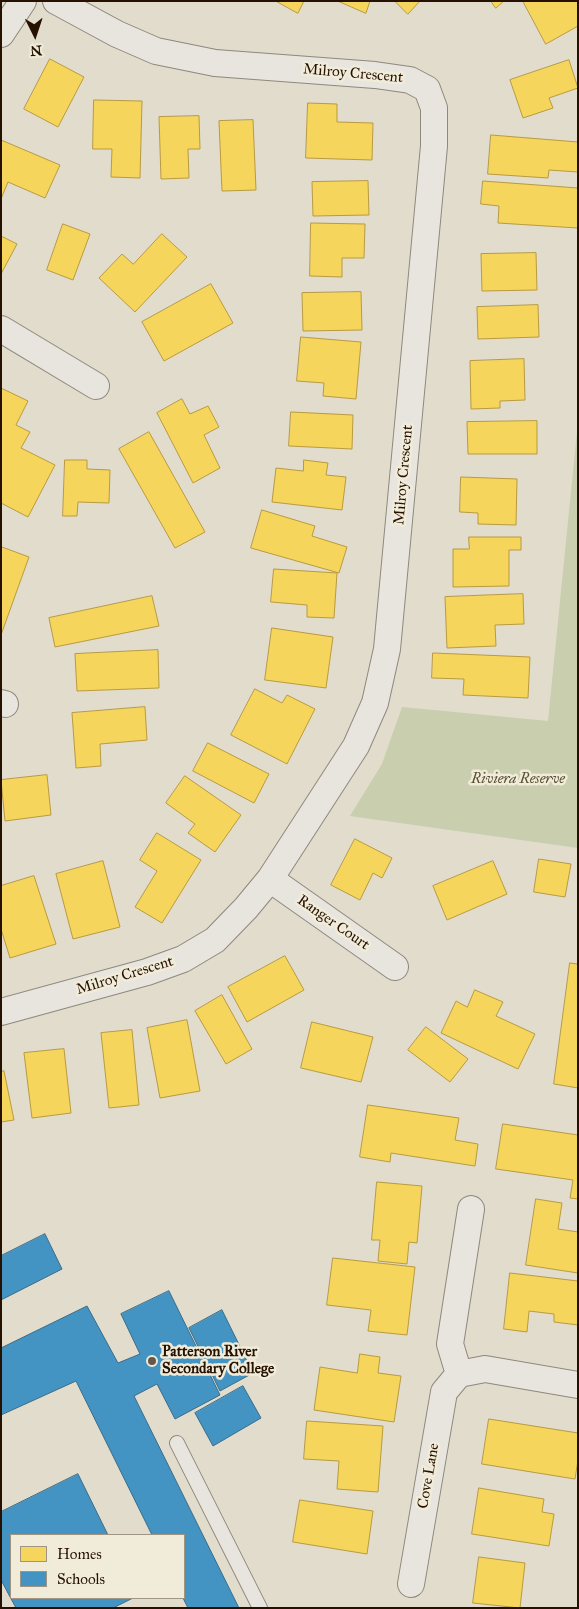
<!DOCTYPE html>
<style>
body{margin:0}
#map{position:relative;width:579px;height:1609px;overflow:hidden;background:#e1dccc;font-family:"IM FELL Great Primer",serif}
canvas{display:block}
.frame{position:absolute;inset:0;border:2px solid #261000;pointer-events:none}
.legend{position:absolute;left:10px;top:1534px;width:175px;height:65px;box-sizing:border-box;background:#f1ecd9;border:1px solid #a09482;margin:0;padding:6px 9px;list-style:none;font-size:15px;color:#261000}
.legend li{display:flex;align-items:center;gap:10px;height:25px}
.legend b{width:25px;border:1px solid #a09482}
.north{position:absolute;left:10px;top:10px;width:50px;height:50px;-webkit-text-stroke:4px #f1ecd9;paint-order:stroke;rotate:176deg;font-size:14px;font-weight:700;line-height:20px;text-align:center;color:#261000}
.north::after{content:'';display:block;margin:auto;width:18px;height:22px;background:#261000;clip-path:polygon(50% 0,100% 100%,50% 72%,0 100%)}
</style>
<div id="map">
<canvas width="579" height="1609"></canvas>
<div class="frame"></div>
<ul class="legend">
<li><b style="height:14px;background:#f6d55c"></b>Homes</li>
<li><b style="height:14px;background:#4393c3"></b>Schools</li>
</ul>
<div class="north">N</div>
</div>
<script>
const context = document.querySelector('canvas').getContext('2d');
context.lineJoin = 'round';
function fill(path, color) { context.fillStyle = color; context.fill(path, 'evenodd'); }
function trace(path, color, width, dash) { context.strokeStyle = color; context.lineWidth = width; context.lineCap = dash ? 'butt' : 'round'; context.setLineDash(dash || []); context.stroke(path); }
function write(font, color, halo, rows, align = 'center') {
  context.font = font + ' "IM FELL Great Primer",serif'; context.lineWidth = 5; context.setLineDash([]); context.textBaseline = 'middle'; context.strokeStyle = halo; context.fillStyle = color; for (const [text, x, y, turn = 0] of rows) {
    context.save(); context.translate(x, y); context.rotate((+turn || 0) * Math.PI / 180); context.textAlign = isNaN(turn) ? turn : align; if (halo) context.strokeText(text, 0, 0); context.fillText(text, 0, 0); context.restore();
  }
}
const green = new Path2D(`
 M578,422V848L350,816L382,764L402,707L548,721Z`);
const homes = new Path2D(`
 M276,1H304L298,13Z
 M338,1H370L366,13Z
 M395,1H420L408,14Z
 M491,1H504L496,8Z
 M523,1H578V26L546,44Z
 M50,59L84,77L58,127L24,109Z
 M569,60L578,88L549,98L553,108L523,118L510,80Z
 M94,100L142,101L140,178L111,177L112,149H93Z
 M308,103L337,104V122L373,123L372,160L306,158Z
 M199,116L200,149H188L189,178L161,179L159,117Z
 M253,120L256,190L222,191L219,121Z
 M491,135L578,142V172L549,170L548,178L488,174Z
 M1,140L60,165L45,198L8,182L1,199Z
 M368,181L369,215L313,216L312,182Z
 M483,181L578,188V228L498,223L499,206L481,204Z
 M311,223L365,224L364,258H342V277L310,276Z
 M63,224L90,234L73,280L47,270Z
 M162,234L187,257L135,312L99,278L122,254L133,264Z
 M1,236L17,244L1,274Z
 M536,253L537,290L482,291L481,254Z
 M211,284L233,323L164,361L142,322Z
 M361,292L362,330L303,331L302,293Z
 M538,305L539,337L478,339L477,307Z
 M301,337L361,342L356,399L323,396L324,383L297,381Z
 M524,359L525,400L500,401V408L471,409L470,361Z
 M1,388L28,401L16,425L30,432L21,448L55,465L28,517L1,503Z
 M182,399L190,414L208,406L219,427L204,435L220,468L193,483L157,413Z
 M291,412L353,415L352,449L289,446Z
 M537,421V454H468L467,422Z
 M149,432L205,532L175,548L119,449Z
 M65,460H87V469L110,470L109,503L78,502L77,516H63Z
 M304,460L328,463L326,475L346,477L342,510L272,502L276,468L303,471Z
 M461,477L517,479L516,525L478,524V513L460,512Z
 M262,510L315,526L312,536L347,547L339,573L251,548Z
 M469,537H521V550H509V586L453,587V549H469Z
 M2,547L29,557L1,635V550Z
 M274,569L337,573L334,618L307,617V605L271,602Z
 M523,594L524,624L495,625L496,646L447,648L445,597Z
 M152,596L159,626L55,647L49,618Z
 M272,628L333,637L326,688L265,680Z
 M158,650L159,688L77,691L75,654Z
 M433,653L530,657L528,698L463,695L464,679L432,678Z
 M255,689L282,703L287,695L315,709L287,764L231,735Z
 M145,707L147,740L100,744L101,766L76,768L72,713Z
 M208,743L269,774L254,803L193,771Z
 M47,775L51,815L5,821L1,780Z
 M185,776L241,815L215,852L188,833L195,824L166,803Z
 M157,833L201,860L162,923L135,907L157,871L140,860Z
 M355,839L392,858L382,878L373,873L360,900L331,885Z
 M539,859L571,864L565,897L534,892Z
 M103,861L120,927L73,939L56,874Z
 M493,861L507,894L447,920L433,886Z
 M34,876L56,944L10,958L1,929V886Z
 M285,956L304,990L247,1022L228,987Z
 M570,963L578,964V1088L554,1084Z
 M475,990L503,1002L496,1016L535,1034L518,1069L441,1033L456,1001L467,1007Z
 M222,995L252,1049L226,1064L195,1011Z
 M187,1020L200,1091L160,1098L147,1028Z
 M312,1022L373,1037L361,1082L301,1068Z
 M426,1027L468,1059L450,1082L408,1050Z
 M132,1030L139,1105L109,1108L101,1033Z
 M64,1049L71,1113L32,1118L24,1053Z
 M4,1071L14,1120L1,1122V1072Z
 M368,1105L459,1118L455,1140L478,1144L475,1166L391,1153L390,1162L360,1157Z
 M503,1124L578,1135V1199L570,1198L573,1180L496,1169Z
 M377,1182L422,1186L417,1243L409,1242L407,1264L378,1261L380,1240H372Z
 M536,1199L562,1203L558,1229L578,1232V1273L526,1265Z
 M333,1258L415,1267L407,1335L368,1331L371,1310L327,1305Z
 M510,1273L578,1281V1325L554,1322V1314L529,1311L527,1332L504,1329Z
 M360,1354L380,1357L378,1373L401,1376L394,1422L314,1410L320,1367L357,1373Z
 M489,1419L578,1433V1460L575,1479L482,1464Z
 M307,1421L383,1426L378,1492L337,1489L339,1461L304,1459Z
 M479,1488L544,1499L542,1512L554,1514L549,1546L472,1534Z
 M300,1500L373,1511L367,1554L293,1542Z
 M479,1557L525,1563L520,1608L473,1603Z`);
const schools = new Path2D(`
 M45,1234L62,1269L1,1300V1256Z
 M169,1291L220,1395L175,1419L157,1384L134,1396L239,1608H188L183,1598L184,1535H152L76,1381L1,1415V1348L87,1306L118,1363L140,1354L121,1314Z
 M222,1310L253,1373L220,1391L189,1328Z
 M243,1386L261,1418L213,1446L195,1413Z
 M78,1474L108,1535H11V1598H133L113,1608H16L1,1580V1512Z`);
const service = new Path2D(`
 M177,1443L260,1608`);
const minor = new Path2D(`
 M1,34L23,1
 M1,329L96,386
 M1,703L5,704
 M270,879L395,967
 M1,1012L147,972L183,959L215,940L246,908L270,879L356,746L375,703L387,649L434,146V108L427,89L410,80L375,75L215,63L156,51L117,34L56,1
 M459,1374L450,1344L471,1209
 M411,1584L444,1392L459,1374L485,1369L578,1385`);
const markers = [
 [152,1361,5,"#675747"]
];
const streetNames = [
 ["Milroy Crescent",353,74,5],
 ["Milroy Crescent",404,475,-85],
 ["Ranger Court",333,923,35],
 ["Milroy Crescent",125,976,-17],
 ["Cove Lane",429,1476,-80]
];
const parkNames = [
 ["Riviera Reserve",518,779]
];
const poiNames = [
 ["Patterson River",162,1352],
 ["Secondary College",162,1369]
];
fill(green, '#c8ceae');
fill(homes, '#f6d55c');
trace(homes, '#b89a40', 1);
fill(schools, '#4393c3');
trace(schools, '#3a6c88', 1);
trace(service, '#8e887d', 16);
trace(minor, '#8e887d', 28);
trace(service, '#e8e5de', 14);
trace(minor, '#e8e5de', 26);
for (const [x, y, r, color] of markers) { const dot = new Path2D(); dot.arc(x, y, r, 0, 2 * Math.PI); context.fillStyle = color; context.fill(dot); trace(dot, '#f1ecd9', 2); }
write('15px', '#261000', '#f1ecd9', streetNames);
write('italic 15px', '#584f34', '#f1ecd9', parkNames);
write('bold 15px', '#261000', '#f1ecd9', poiNames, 'left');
</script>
